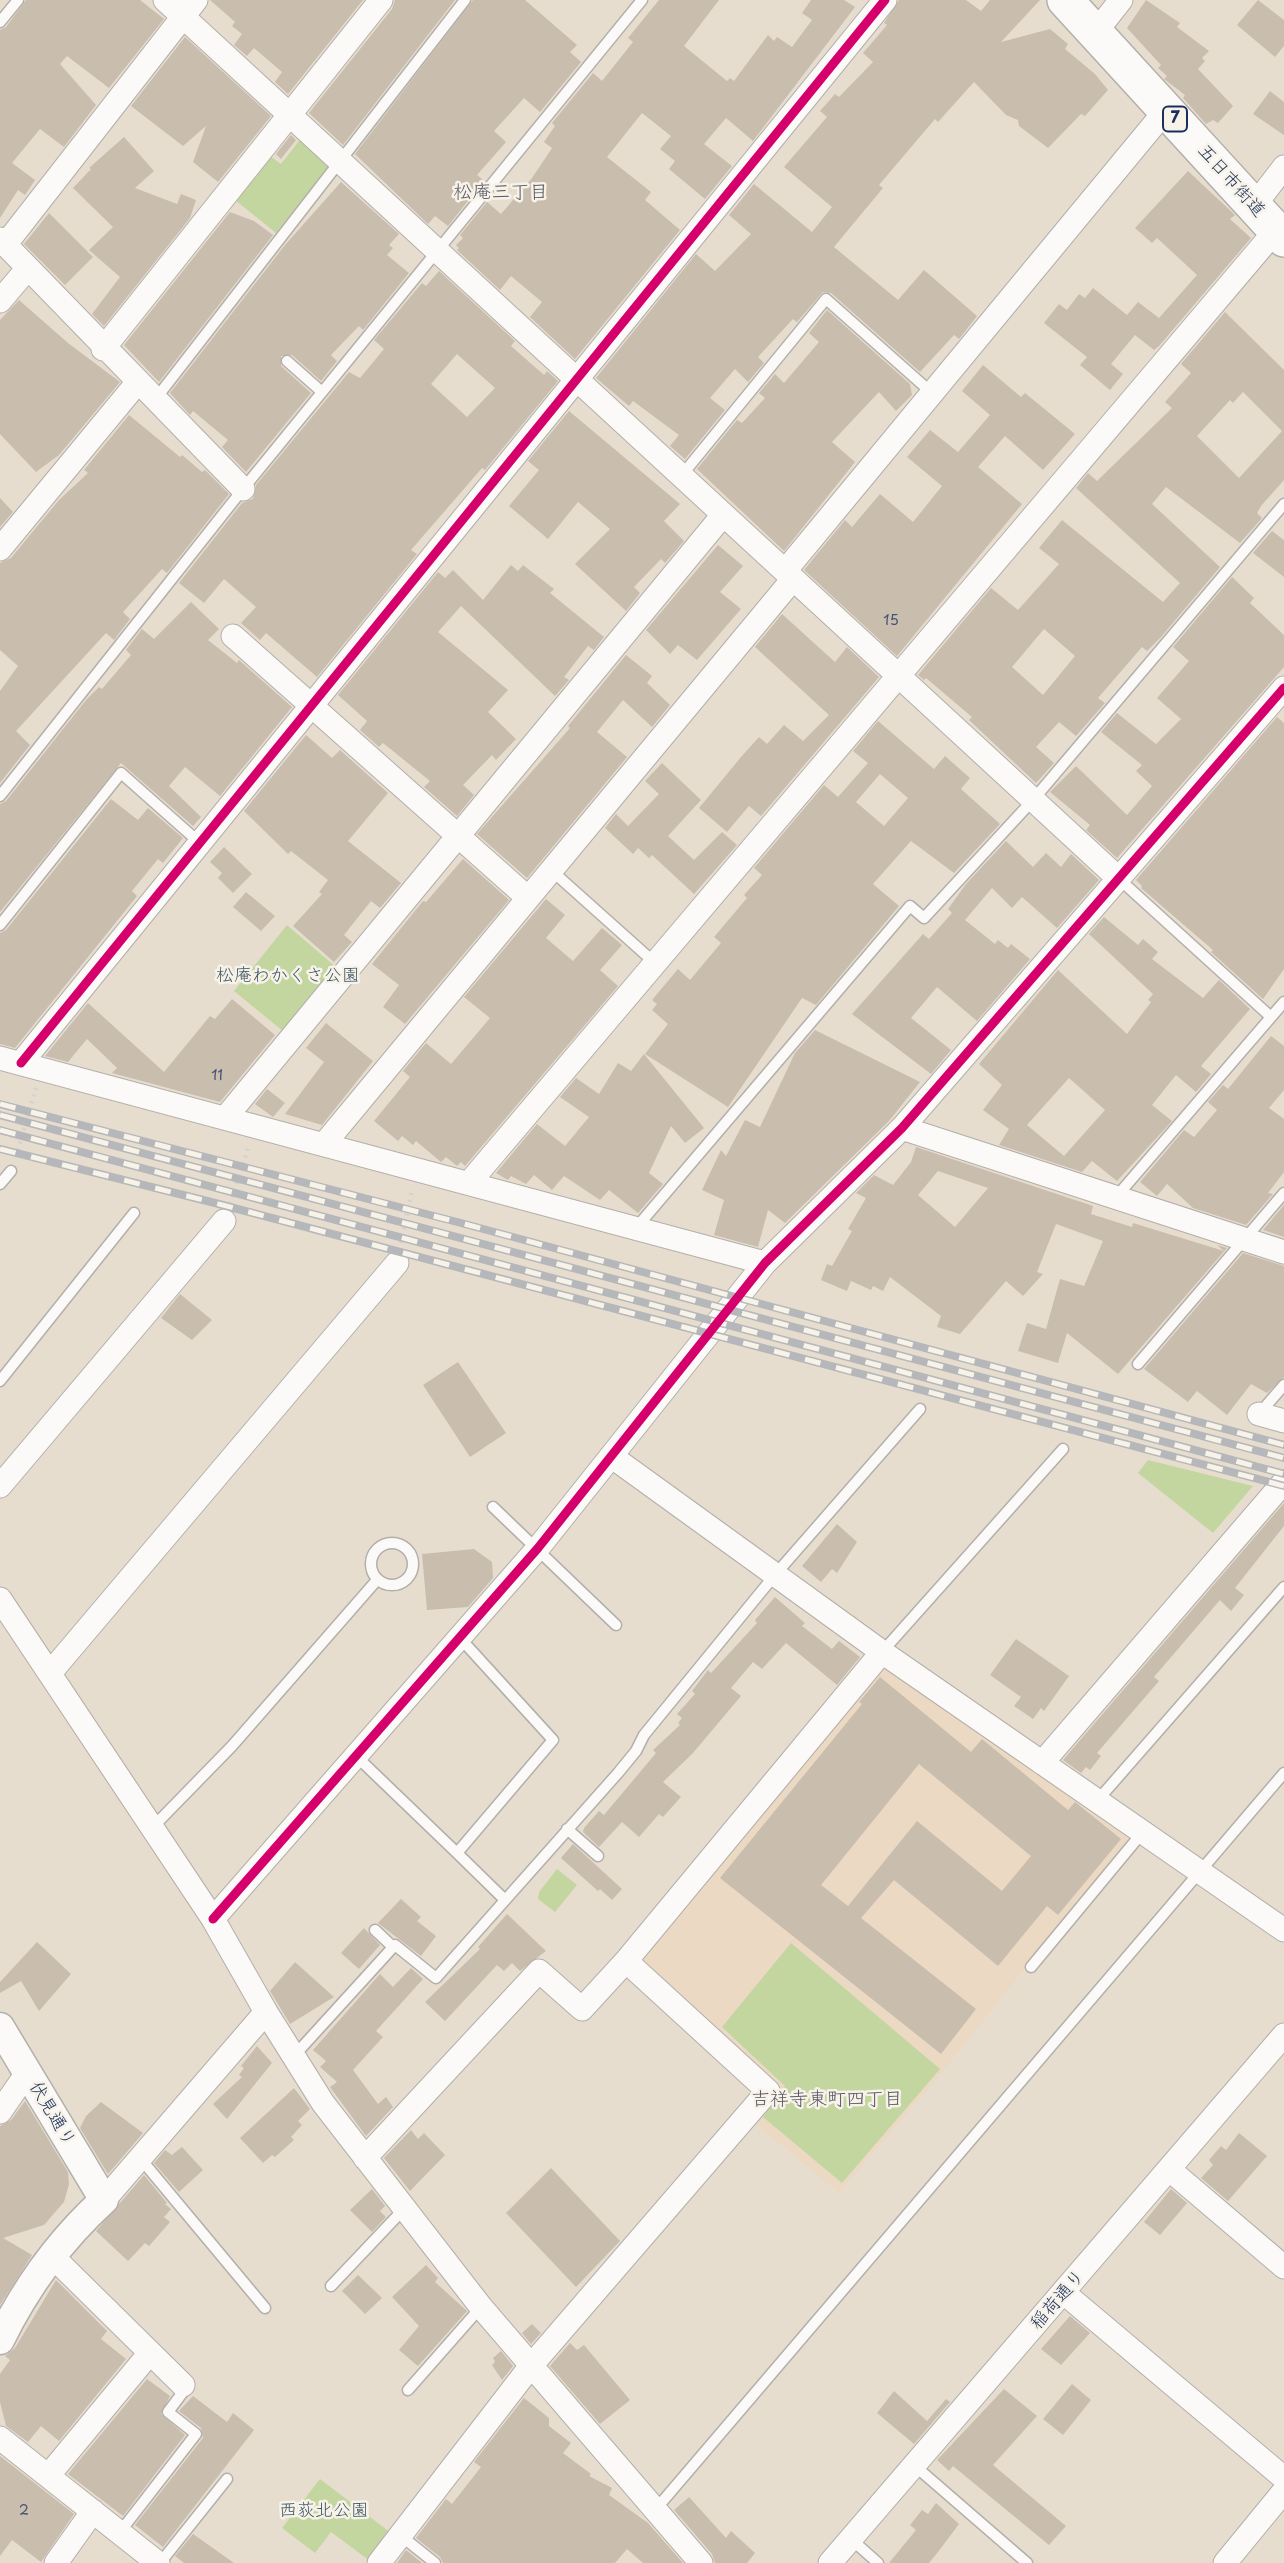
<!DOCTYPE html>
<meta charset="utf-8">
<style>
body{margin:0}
canvas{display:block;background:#e6ddce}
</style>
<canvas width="1284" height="2563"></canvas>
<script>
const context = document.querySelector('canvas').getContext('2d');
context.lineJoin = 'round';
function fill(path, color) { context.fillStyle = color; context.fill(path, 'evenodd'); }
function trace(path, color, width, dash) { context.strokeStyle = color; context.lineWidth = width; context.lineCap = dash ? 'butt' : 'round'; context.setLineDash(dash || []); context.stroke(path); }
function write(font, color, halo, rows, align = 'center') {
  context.font = font + ' "Playpen Sans","Klee One",sans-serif'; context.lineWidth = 5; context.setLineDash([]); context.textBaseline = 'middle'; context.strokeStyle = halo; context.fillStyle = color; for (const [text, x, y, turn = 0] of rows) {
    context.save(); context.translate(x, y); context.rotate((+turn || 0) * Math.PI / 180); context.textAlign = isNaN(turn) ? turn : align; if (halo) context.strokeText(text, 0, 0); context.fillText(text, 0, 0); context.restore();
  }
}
const built = new Path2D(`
 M888,1666L1126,1833L1127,1840L945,2069L839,2193L752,2121L779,2088L645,1966L643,1954L878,1667Z`);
const green = new Path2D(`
 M302,137L333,161L276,233L235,200L270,156L281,164Z
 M287,925L337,968L284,1032L234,991Z
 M1148,1460L1253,1486L1213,1533L1138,1473Z
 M557,1869L577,1885L555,1912L538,1899L539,1892Z
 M791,1943L940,2069L842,2183L763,2117L785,2086L722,2027Z
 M320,2479L391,2533L370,2561L331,2532L315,2553L282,2528Z`);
const building = new Path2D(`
 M26,0H140L164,19L109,88L67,56L60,64L96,105L64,147L40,129L12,163L35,180L25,195L18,190L0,218V30L6,27Z
 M210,0H363L288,94L275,82L282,72L254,48L247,56L234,45L242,34L232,26L235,22Z
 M395,0H455L343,145L309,113L392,9Z
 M473,0H525L577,45L570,52L581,62L540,112L524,98L494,131L506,142L477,175L482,179L475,192L448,226L435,216L428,224L355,154Z
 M659,0H719L684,46L727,81L730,78L734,81L768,35L774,41L777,37L792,47L812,20L802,13L811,0H844L855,7L753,141L726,118L704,144L732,166L705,199L669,169L675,161L660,149L671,136L642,113L607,157L651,192L645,200L680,230L575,359L530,317L542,302L511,276L500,290L457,250L459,248L456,245L463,238L460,235L487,202L501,214L532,178L552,148L544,142L555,126L552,123L593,73L602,81L633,42L628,38Z
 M899,0H966L981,11L990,0H1040L1001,42L1050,29L1068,44L1065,49L1095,74L1108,90L1085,116L1081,114L1048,148L1019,126L1018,120L1006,115L974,82L938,122L935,119L879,185L883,188L834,247L898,300L924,270L977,316L959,339L954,335L920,372L831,293L823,292L797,322L793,319L758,357L764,363L748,382L735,369L710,398L725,410L685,459L670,446L679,435L633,401L629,406L596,378L696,254L715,271L751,234L729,215L754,184L812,232L832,207L784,167L827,117L820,111L835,94L839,97L873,62L863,53L887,25L884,23Z
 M1146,0L1180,23L1177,27L1209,51L1202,58L1205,61L1198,69L1233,106L1218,123L1213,120L1206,124L1183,98L1185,95L1164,79L1167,76L1158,68L1161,65L1127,28Z
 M1258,0L1284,20V46L1275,57L1237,25Z
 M185,37L271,116L218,182L193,162L206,126L183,146L131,106Z
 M1270,91L1284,102V135L1253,114Z
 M291,135L296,140L281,159L276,154Z
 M124,137L154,171L135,188L177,204L181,194L196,200L190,218L104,326L92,314L120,277L89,250L113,227L73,188L91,169L89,168Z
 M1188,171L1235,215L1230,219L1251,238L1159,346L1154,350L1135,335L1111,364L1123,374L1110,390L1080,365L1087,357L1044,323L1059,304L1067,310L1079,294L1085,298L1093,288L1127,315L1138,302L1159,318L1197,275L1157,238L1152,243L1135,228Z
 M341,182L399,234L389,245L393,248L387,255L409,273L363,330L359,326L331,355L337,361L321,381L292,355L281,356V366L311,393L246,472L222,447L228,440L193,411L190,415L170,393L285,245Z
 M230,212L254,221L273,235L159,382L124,345Z
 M49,213L93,257L65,285L24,244Z
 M439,271L515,341L511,346L544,375L547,371L558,381L485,470L482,468L411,550L417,554L317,677L266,633L260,640L241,623L256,607L224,579L204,603L179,583L242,503L253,499L256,485L349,372L360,378L384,349L374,340L422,283L426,286ZM457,354L495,388L467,417L431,384Z
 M19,300L68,343L120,382L59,455L36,472L0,434V320Z
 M827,310L910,384L912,395L896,411L879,392L832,442L855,462L784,551L697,469L737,420L742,423L765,398L759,393L775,374L784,383L819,342L809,333Z
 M1225,312L1284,370V480L1261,506L1257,513L1262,518L1240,543L1166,487L1152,504L1220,567L1161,637L1147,651L1142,647L1098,698L1105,703L1076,736L1059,722L1036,747L1054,763L1036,783L969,720L972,717L926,678L924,680L918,675L991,588L1018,610L1059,564L1039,548L1062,520L1163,602L1180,583L1076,488L1088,473L1097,481L1172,408L1165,402L1191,373L1181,364ZM1243,392L1282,431L1239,478L1197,436L1230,400L1233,403ZM1044,629L1075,656L1043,695L1012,667Z
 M983,365L1021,397L1025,393L1075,434L1043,470L1005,436L978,467L1022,504L897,656L804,570L845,520L852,527L880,494L913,522L942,486L907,457L930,430L958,452L990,415L962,391Z
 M569,411L680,504L664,521L684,541L665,563L661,559L634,587L640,593L626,611L575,564L610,529L578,502L548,539L509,506L539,470L528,461Z
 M129,415L180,457L182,455L202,472L205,470L229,494L167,573L162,569L123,612L130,619L114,640L106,633L16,731L30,745L0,783V691L18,666L0,650V563L11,558L59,500L88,473L84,470Z
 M0,498L13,512L0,527Z
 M1272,531L1284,540V577L1253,553Z
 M718,545L743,566L720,592L741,609L697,660L678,645L670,654L646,630Z
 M511,565L518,571L523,565L554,589L550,593L604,637L594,650L588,646L564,677L569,680L555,696L461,606L438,632L508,690L488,712L516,739L496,760L492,755L463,785L474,795L457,816L424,787L430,781L383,743L379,747L360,730L367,721L338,695L438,572L445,578L453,570L483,600Z
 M1232,577L1254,598L1250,603L1284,635V667L1117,858L1086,830L1090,825L1050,792L1076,766L1127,815L1152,786L1136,771L1142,765L1101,732L1117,713L1156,744L1181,719L1157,698L1189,661L1173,647Z
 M191,602L219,629L208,640L237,663L239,660L292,707L220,796L185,767L169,786L201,817L193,826L121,763L0,912V804L6,801L86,700L99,687L102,689L131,655L126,650L142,629L154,639Z
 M782,614L835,662L847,647L879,677L761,816L749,806L727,832L699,808L741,757L759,737L767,744L784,725L803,741L829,715L755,647Z
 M626,655L652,676L647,683L670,705L652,727L623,700L597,732L627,757L527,878L477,834L570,728L568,726Z
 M1277,717L1284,723V969L1263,999L1211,952L1213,950L1141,888L1142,886L1136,880Z
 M878,721L934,769L945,756L970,778L961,789L1000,824L954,873L911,841L873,884L899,906L816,1005L802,998L728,1107L645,1054L668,1024L652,1010L657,1004L652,1000L678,969L690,980L721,943L714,937L747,898L744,895L762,875L754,868L824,785L838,797L868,763L853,751ZM880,774L908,798L884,826L856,802Z
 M306,735L332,758L340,750L388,793L348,841L401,883L380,908L371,901L344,935L352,942L334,962L293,926L322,894L319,892L328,880L291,851L288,854L244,811Z
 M662,763L701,800L668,836L694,860L722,832L737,845L694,894L652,855L649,858L638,848L633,854L605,828L616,814L628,826L659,794L645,781Z
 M111,799L138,820L148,808L183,838L163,863L158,859L132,891L137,896L15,1048L0,1044V933L6,930Z
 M1006,841L1033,867L1046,853L1061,867L1071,854L1099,880L1057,928L1022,897L1012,908L992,888L965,920L995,944L998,940L1008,948L1011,944L1030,959L977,1021L937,987L911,1018L951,1050L931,1074L852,1014L923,934L929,939L952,913L948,909L966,884Z
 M224,847L252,874L233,893L218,878L222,873L210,862Z
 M463,859L509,900L405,1024L383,1007L399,985L372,964L423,901L426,902Z
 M246,892L275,916L261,931L233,907Z
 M546,899L565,915L546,938L573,961L602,928L622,945L600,970L618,986L465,1166L461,1162L457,1166L446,1157L441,1162L416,1141L413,1145L402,1136L398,1141L374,1121L410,1077L403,1071L426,1043L451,1064L490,1018L464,997Z
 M1104,917L1138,945L1143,939L1158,952L1152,959L1203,998L1219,980L1250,1009L1201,1066L1211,1074L1196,1092L1176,1075L1152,1105L1172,1121L1117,1181L1092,1161L1082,1172L999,1145L1009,1129L983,1110L1002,1085L979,1064L1058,970L1127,1034L1151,1002L1148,1000L1153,994L1089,934ZM1069,1078L1105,1110L1064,1156L1027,1125Z
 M232,999L275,1035L220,1102L112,1073L117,1068L87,1039L68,1062L45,1056L88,1003L164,1072L210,1016L215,1019Z
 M326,1023L373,1061L322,1125L285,1114L324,1062L306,1048Z
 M815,1030L920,1082L889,1121L785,1223L768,1210L758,1247L714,1235L724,1200L702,1190L721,1150L726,1156L745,1120L760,1127L795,1053Z
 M1271,1036L1284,1046V1090L1269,1108L1284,1119V1172L1268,1193L1273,1194L1246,1225L1193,1208L1167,1184L1157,1196L1140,1182L1184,1130L1194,1137L1217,1110L1208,1102L1223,1085L1228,1089Z
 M644,1054L704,1128L685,1143L671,1126L649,1173L663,1184L638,1213L609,1190L600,1200L564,1176L552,1190L534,1175L526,1184L511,1176L508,1180L496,1173L537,1124L565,1146L589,1117L560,1097L576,1078L599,1094L618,1063L631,1071Z
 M267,1089L285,1103L273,1117L255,1104Z
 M916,1147L1093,1206L1091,1214L1132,1227L1133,1223L1224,1251L1217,1245L1227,1248L1118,1374L1067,1333L1058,1363L1018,1351L1027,1323L1046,1329L1060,1279L1084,1286L1103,1241L1056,1224L1037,1272L1043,1274L1023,1296L1006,1281L960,1334L937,1327L941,1316L890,1277L883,1291L873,1286L871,1290L851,1281L847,1291L821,1280L827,1264L832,1266L852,1231L848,1229L866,1198L856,1193L874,1175L893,1185L911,1162ZM938,1171L988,1188L955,1227L918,1195Z
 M1284,1205V1237L1263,1230Z
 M1243,1253L1284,1266V1377L1267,1393L1251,1384L1227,1415L1197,1391L1188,1402L1144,1369Z
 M180,1294L212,1320L192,1340L161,1318Z
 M458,1362L506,1433L470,1457L423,1385Z
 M1284,1503V1526L1235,1588L1244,1595L1231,1611L1220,1600L1154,1677L1159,1681L1097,1753L1101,1756L1090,1770L1086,1767L1081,1773L1063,1760Z
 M837,1524L857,1542L837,1573L832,1569L821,1582L802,1566Z
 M474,1549L492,1562L493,1578L468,1607L427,1610L422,1554Z
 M775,1597L805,1623L802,1626L832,1649L839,1641L860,1657L837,1685L786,1643L762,1669L753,1662L731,1688L741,1696L693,1753L663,1782L681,1797L663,1817L659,1814L639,1837L622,1822L599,1847L583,1832L584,1828L599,1811L604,1815L656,1753L653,1750L680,1725L678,1723L682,1718L677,1714L695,1694L692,1691L708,1670L711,1673L757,1623L755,1620Z
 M1016,1639L1069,1676L1044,1711L1041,1708L1033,1719L1014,1706L1021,1697L990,1675Z
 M880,1677L971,1752L982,1739L1068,1810L1075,1802L1121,1839L1058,1915L1047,1906L998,1966L894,1880L861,1918L976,2009L941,2054L720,1878L862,1704L859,1702ZM919,1764L1031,1856L1002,1891L917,1821L848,1906L821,1885Z
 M573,1844L622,1889L612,1900L600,1889L598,1891L561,1858Z
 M401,1899L421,1917L417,1921L436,1936L421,1956L378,1923Z
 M507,1914L546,1951L520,1971L512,1963L504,1971L497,1965L445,2021L425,2002L480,1949L478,1947Z
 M364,1928L380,1945L359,1969L341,1953Z
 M37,1942L71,1974L39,2011L21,1981L0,1993V1982Z
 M295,1962L334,1997L290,2024L270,1991Z
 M411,1968L423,1979L376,2031L383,2037L353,2070L378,2104L386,2097L393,2107L366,2136L330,2087L337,2082L320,2067L326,2061L313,2050L380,1974L393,1987Z
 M257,2046L272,2063L227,2119L213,2104L242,2077L239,2075L244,2068L241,2066Z
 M294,2088L310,2109L298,2121L302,2125L291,2137L294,2140L275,2157L272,2155L263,2163L240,2138Z
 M25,2101L68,2172L69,2184L64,2202L44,2225L3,2238L32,2255L0,2305V2126L11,2120Z
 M101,2102L143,2133L108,2174L80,2128L86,2116Z
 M411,2130L418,2139L424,2133L445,2155L410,2191L384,2158Z
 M1239,2133L1267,2156L1228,2201L1201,2178L1213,2165L1209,2160L1221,2146L1226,2150Z
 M182,2147L203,2170L179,2192L154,2163L165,2150L172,2155Z
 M551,2168L620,2241L576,2287L506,2213Z
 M144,2175L167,2203L165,2204L171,2209L164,2217L170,2222L149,2246L145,2243L128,2261L96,2231Z
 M372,2189L385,2206L380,2211L386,2217L372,2232L350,2210Z
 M1171,2189L1187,2203L1160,2235L1144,2222Z
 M426,2265L438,2278L435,2282L467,2311L418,2366L399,2350L419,2326L392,2297Z
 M358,2275L382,2298L365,2314L342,2291Z
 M56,2280L107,2331L101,2339L126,2359L59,2441L41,2426L28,2442L6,2426L0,2402V2374L10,2360L5,2356L15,2348Z
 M1070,2316L1090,2333L1061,2365L1041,2349Z
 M532,2324L541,2333L531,2344L522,2333Z
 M570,2343L577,2350L584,2345L630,2400L600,2424L550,2366Z
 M501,2351L513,2366L502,2380L492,2365L495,2362L493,2358Z
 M147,2379L170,2396L161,2414L185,2435L123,2516L68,2474Z
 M1072,2384L1091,2400L1063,2435L1043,2419Z
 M1004,2389L1037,2416L993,2465L1066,2526L1049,2545L953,2466L949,2471L937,2460Z
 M894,2391L927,2421L946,2399L950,2402L914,2444L877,2413Z
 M193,2396L227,2422L233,2413L254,2430L163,2547L135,2525L203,2438L201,2428L179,2411Z
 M524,2398L549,2418V2426L571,2443L563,2453L591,2474L589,2476L612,2488L609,2495L648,2523L683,2563H643L627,2549L615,2563H443L440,2557L416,2538L446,2499L452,2504L481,2467L474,2462Z
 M0,2456L74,2514L41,2562L12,2540L0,2556Z
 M689,2497L726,2538L731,2531L755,2553L747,2563H715L712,2554L674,2510Z
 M936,2503L959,2524L938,2552L929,2563H889L916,2530L910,2525L922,2510L928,2514Z
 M193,2534L234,2563H184L175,2556Z
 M406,2550L422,2563H397Z`);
const path = new Path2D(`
 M16,1157L36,1088
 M230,1204L249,1145
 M401,1243L412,1190`);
const service = new Path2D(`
 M0,22L18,0
 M287,361L322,392
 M154,401L465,0
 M682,475L826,299L932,393
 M0,796L243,489L642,0
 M551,870L655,963
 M1118,878L1271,1017
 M0,925L121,773L200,843
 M0,1184L11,1171
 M1117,1196L1284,1002
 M636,1228L910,906L924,918L1033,800L1284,504
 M1138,1364L1284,1193
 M0,1381L134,1213
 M1259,1414L1284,1385
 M493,1507L616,1625
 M371 1564a21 21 0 1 1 42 0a21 21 0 1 1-42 0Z
 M460,1638L553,1740L457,1853L504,1899
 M882,1652L1063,1449
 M356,1756L457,1853
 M1097,1801L1284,1587
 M153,1827L232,1746L377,1580
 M567,1829L598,1856
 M375,1930L393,1947
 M1031,1967L1142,1833
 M293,2057L395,1945L436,1978L618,1773L636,1751L644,1735L774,1576L920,1409
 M140,2158L265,2308
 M331,2286L403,2210
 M408,2390L481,2307
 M915,2466L1027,2563
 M656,2509L1284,1773
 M120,2532L196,2434L168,2412L186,2388L185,2386
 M400,2535L435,2563
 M851,2539L878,2563
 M160,2563L227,2479`);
const minor = new Path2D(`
 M165,0L1118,878
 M1095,33L1121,0
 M1254,206L1284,167
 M0,239L243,489
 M5,245L196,0
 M0,301L28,268
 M103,349L381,0
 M0,549L137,383
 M785,571L1166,110
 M233,636L528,898
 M0,1058L765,1263
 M21,1063L885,0
 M226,1117L723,515
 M902,1128L1284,1252
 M325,1143L793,579
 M469,1183L1276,230
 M1259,1414L1284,1421
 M611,1456L882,1652L1284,1930
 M0,1486L224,1221
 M0,1599L213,1919L266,2012L323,2103L481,2307L701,2563
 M50,1673L397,1263
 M1042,1763L1284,1482
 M213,1919L538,1548L765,1263L902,1128L1284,688
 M0,2112L27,2073
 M365,2158L539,1971L582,2009L626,1961L882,1652
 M1170,2170L1284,2267
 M104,2200L266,2012
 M51,2255L183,2385
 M1064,2293L1284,2478
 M0,2438L158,2563
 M48,2476L149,2354
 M56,2563L93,2511
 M379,2563L530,2367L768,2091L626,1961
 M830,2563L1284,2035
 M1225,2563L1284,2491`);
const tertiary = new Path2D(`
 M0,2027L104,2200C60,2240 26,2287 0,2340`);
const primary = new Path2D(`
 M1065,0L1284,239`);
const rail = new Path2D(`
 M0,1104L461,1223L1284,1445
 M0,1115L1284,1458
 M0,1130L1284,1474
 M0,1149L215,1203L1284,1486`);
const cycleway = new Path2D(`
 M21,1063L885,0
 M213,1919L538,1548L765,1263L902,1128L1284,688`);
const numberNames = [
 ["15",891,621],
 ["11",217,1076],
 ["2",24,2511]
];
const shields = [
 [1175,119,24]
];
const shieldNames = [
 ["7",1175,119]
];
const streetNames = [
 ["五日市街道",1231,181,48],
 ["伏見通り",52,2114,59],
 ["稲荷通り",1058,2300,-49]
];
const parkNames = [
 ["松庵わかくさ公園",288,976],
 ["西荻北公園",324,2511]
];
const neighbourhoodNames = [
 ["松庵三丁目",501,193],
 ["吉祥寺東町四丁目",827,2100]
];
fill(built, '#ecd9c4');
fill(green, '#c3d6a0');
fill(building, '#c9bdae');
trace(service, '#b3afaa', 13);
trace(minor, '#b3afaa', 25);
trace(tertiary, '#b3afaa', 31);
trace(primary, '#b3afaa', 38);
trace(path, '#d3d2d1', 4.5, [2, 5]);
trace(service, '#fbfaf8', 10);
trace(minor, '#fbfaf8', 23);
trace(tertiary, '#fbfaf8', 28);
trace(primary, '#fbfaf8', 35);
trace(rail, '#b6b7ba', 8);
trace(rail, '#f7f3e8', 5, [16]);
trace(cycleway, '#d6006c', 9);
write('14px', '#465272', null, numberNames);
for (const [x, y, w] of shields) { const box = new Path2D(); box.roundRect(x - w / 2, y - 12.5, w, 25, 5); context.fillStyle = '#f7f3e8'; context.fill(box); trace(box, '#1b2f5e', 2); }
write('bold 16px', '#1b2f5e', null, shieldNames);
write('18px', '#1b2f5e', '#f7f3e8', streetNames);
write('18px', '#3e5765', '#f7f3e8', parkNames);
write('19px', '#5a5766', '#f7f3e8', neighbourhoodNames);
</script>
